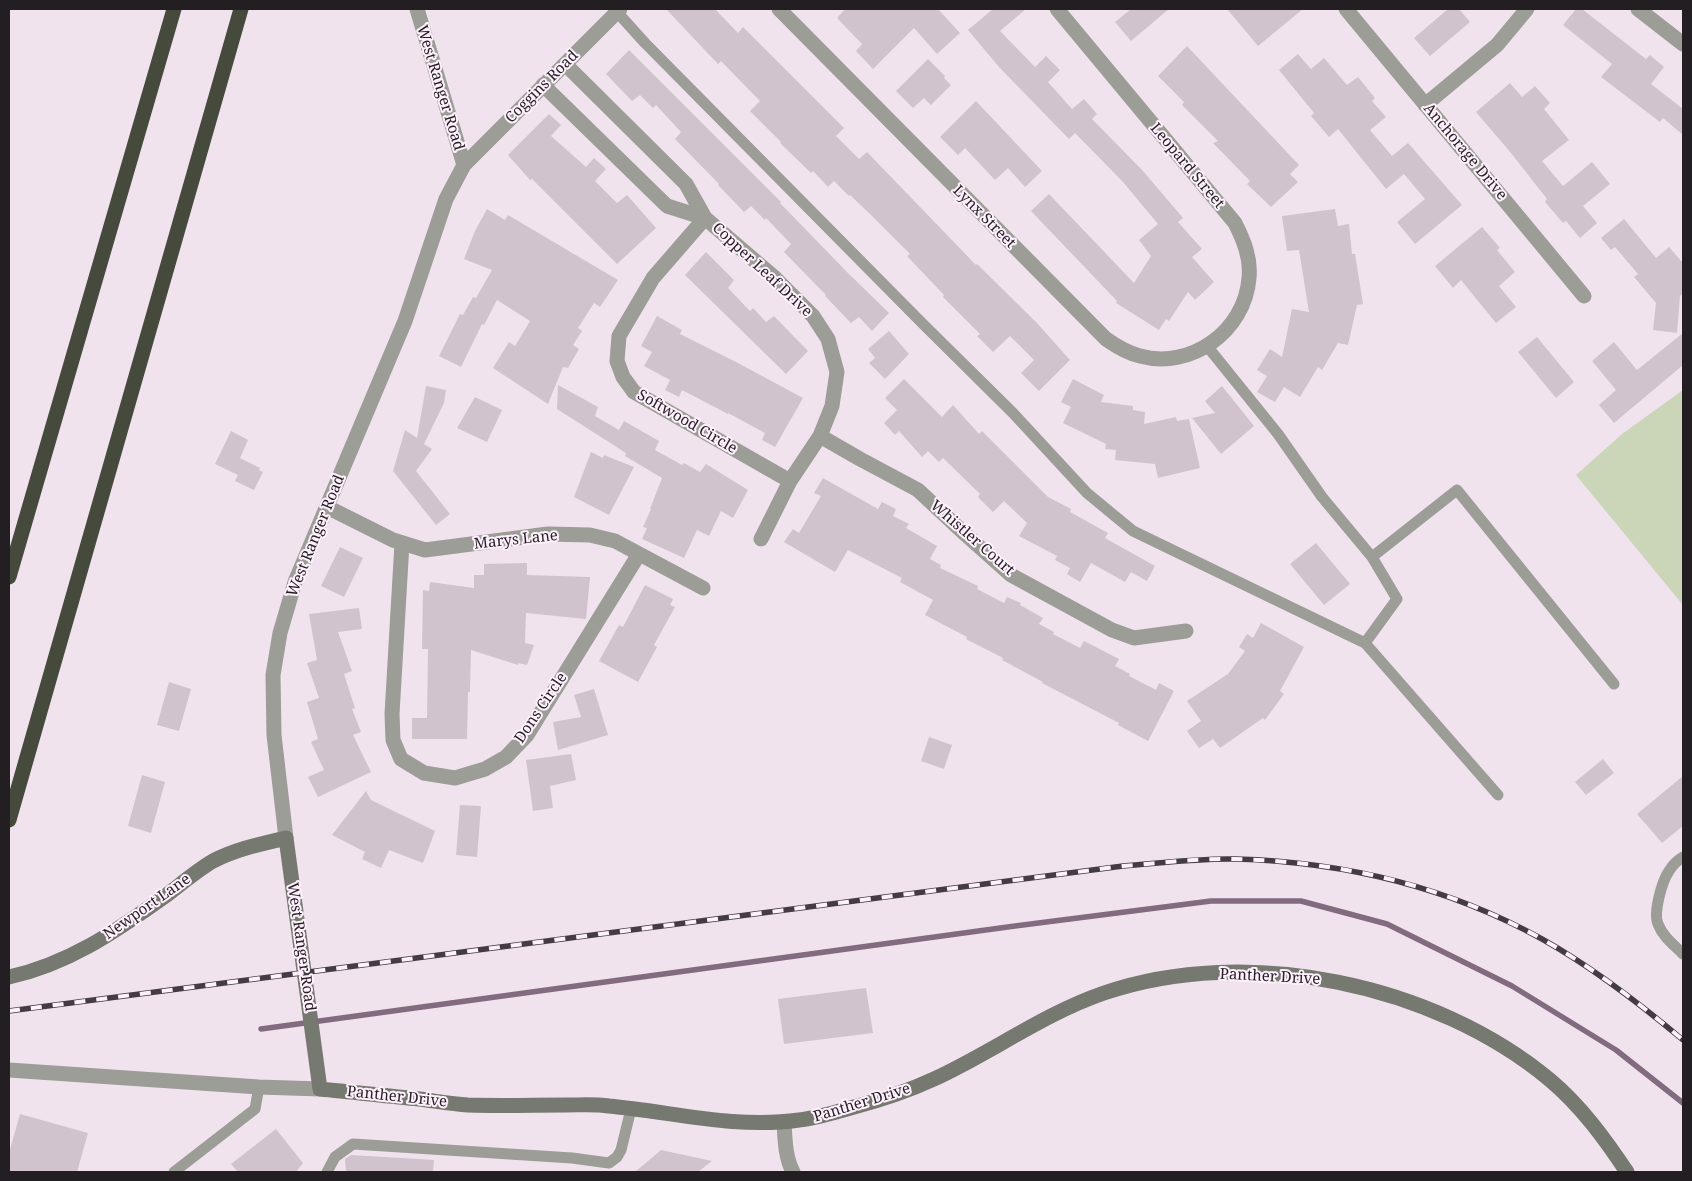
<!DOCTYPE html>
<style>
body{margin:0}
#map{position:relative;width:1692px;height:1181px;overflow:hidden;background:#f0e3ee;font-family:"Noto Serif",serif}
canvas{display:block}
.frame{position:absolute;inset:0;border:10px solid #221e22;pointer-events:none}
</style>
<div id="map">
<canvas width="1692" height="1181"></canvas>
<div class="frame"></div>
</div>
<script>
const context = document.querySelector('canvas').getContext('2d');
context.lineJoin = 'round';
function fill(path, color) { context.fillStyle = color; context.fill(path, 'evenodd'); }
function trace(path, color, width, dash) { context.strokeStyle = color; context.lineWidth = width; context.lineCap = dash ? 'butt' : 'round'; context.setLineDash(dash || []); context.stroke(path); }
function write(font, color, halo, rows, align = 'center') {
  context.font = font + ' "Noto Serif",serif'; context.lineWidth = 4; context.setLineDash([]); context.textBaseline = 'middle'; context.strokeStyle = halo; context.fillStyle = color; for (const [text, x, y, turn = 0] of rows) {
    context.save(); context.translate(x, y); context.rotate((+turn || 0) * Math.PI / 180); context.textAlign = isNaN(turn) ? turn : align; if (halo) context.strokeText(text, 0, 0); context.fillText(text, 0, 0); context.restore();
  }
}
const green = new Path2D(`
 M1683,390V605L1576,475L1622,434Z`);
const stream = new Path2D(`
 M261,1029L1015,926L1211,901H1301L1387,924L1512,986L1616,1050L1683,1103`);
const building = new Path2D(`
 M666,9H715L738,33L743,27L844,128L836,136L859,159L867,152L976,265L977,264L1036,322L1070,360L1039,391L1021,373L1034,360L1010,336L993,352L977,336L980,334L943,297L944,295L907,256L910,254L871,215L850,195L849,196L834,181L828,187L813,171L811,173L780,143L781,142L750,111L760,101L721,61L718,64Z
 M845,9H938L960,33L937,54L914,28L873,69L856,51L862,44L837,18Z
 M993,9H1026L1000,31L1035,67L1046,56L1060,70L1048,82L1072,109L1084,99L1097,114L1092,119L1143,171L1183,218L1178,222L1202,249L1192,257L1214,282L1195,300L1188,292L1169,321L1166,319L1159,330L1116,303L1117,301L1031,211L1049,194L1134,283L1151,256L1139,240L1158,224L1123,182L1075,133L1069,139L999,67L968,30Z
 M1131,9H1169L1131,41L1115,22Z
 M1227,9H1303L1258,46Z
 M1448,9H1459L1470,22L1430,56L1414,38Z
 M1576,9H1582L1646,59L1650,55L1664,67L1651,84L1683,109V135L1663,118L1660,122L1601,77L1612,64L1563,25Z
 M1187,46L1299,165L1290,174L1298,182L1271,207L1247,184L1250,181L1213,143L1218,141L1182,105L1184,102L1158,76Z
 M629,50L781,202L780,203L848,273L889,313L872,331L859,317L851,323L825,296L826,295L784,252L791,244L766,218L765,220L751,206L744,212L718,185L719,184L675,139L681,132L656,105L653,108L640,95L632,101L606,74Z
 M1298,54L1311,69L1324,58L1347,85L1358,77L1375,98L1372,101L1386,117L1370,130L1392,156L1408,143L1462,205L1415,244L1397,222L1425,199L1404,174L1386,189L1338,129L1329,137L1311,116L1314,113L1279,70Z
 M928,59L945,76L944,78L951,85L931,105L924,98L913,108L896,91Z
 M1510,83L1522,97L1535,86L1550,103L1544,109L1569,140L1542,161L1563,186L1592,162L1610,184L1583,206L1597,223L1580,238L1566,221L1563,223L1545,202L1547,199L1511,153L1476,112Z
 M976,101L1042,171L1025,187L1008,168L995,180L965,148L958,155L940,137Z
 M549,114L561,125L551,136L586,167L594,158L606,169L595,181L617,203L627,195L656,228L617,264L532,179L530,180L508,155Z
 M487,209L505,220L508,215L618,280L600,307L594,303L578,328L582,331L573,345L579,349L568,368L563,367L548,404L493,368L509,342L515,346L530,321L497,300L484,325L482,324L461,367L439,356L460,314L463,315L473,297L476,298L492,270L464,259L475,231Z
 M1335,209L1338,226L1349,224L1352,254H1355L1363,304L1357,305L1348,345L1338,343L1322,370L1318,367L1300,397L1284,387L1275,402L1257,392L1267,376L1257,370L1270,349L1282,357L1292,309L1309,312L1299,250L1287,251L1282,216Z
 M1624,219L1656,258L1669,247L1683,263V293L1680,296L1677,333L1653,330L1656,303L1634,277L1638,274L1615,247L1611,250L1601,238Z
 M1482,227L1500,248L1497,250L1515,272L1499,286L1516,307L1496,323L1461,280L1453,288L1435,266Z
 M706,252L734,280L728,288L750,311L753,308L766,322L774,316L808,351L786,374L685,275Z
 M657,316L682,330L680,334L738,363L803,398L775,447L762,440L765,433L728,413V414L682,390L679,397L665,390L670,380L644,366L652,352L641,346Z
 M889,331L909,354L885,379L869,363L875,358L868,349Z
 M1683,333V365L1614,423L1599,405L1616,390L1592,361L1614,342L1637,370Z
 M1537,337L1574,382L1556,398L1518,352Z
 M904,379L942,417L953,405L979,434L982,431L1048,497L1071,509L1070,512L1108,533L1105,538L1155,566L1147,581L1131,572L1125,582L1091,563L1080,582L1067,574L1070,568L1055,560L1057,556L1019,536L1027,523L1004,501L993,512L978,497L980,494L943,458L939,462L928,451L922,457L899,431L895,435L884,423L897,410L885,398Z
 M1073,379L1104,395L1101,402L1133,406V410L1145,412L1144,424L1176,417L1177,421L1189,419L1200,468L1158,478L1155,464L1115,460L1116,450L1105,449L1106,444L1063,423L1071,407L1061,402Z
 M558,385L598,407L595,416L619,430L624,421L659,441L655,450L682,465L684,463L700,472L706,464L748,490L733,518L721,511L709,536L697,530L684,558L642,539L647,528L643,527L651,509H650L662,478L625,456L626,453L557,409Z
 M426,386L446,390L444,403L424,444L432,449L416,471L450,514L436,525L393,471L405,430L417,438Z
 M1222,386L1254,426L1221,454L1192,418L1215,413L1205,401Z
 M475,397L502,410L487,442L457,428Z
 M231,431L248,440L240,458L260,468L259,470L263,472L254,490L235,481L238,475L215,464Z
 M591,452L603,458L604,455L634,467L609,515L574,497Z
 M823,478L878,509L882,502L896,509L893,516L909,524L906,528L937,546L930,559L941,565L940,568L978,586L977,589L1004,603L1007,597L1021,603L1020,605L1043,618L1039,624L1054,632L1053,634L1080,648L1084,641L1119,659L1115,666L1130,674L1129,676L1156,690L1159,683L1174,691L1148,741L1118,725L1119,723L1042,683L1043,682L1002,660L1003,658L966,639L967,637L925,615L933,600L900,582L902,578L848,550L835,572L784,542L793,529L799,533L821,496L814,493Z
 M1316,543L1350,584L1324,605L1290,564Z
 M340,547L363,558L344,597L321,586Z
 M527,563V575L590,577L586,619L526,613L525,643L534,645L527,665L518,663V665L471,650L470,692H468L467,739H412V718H427L428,649H422L423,590L429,591L430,582L474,588V575H484V564Z
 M645,585L673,599L670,605L675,607L654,645L657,647L638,682L599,661L619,625L623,627Z
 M359,608L362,629L338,632L352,671L344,674L355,708L352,709L361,732L353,735L371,772L318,797L308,777L324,770L311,742L318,739L307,702L319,698L307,663L317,660L309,614Z
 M1261,623L1304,647L1280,691L1284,694L1265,720L1263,718L1220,748L1213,739L1199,748L1187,731L1201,721L1187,701L1228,674L1245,651L1239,647L1247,634L1253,638Z
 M169,682L191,689L179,731L157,725Z
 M594,689L608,735L558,750L553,722L581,717L574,695Z
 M929,737L952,745L944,769L921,761Z
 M571,754L576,780L550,786L553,808L533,811L526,760Z
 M1603,759L1614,773L1586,795L1575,782Z
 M142,775L165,782L151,833L128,826Z
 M1683,776V826L1662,843L1637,814Z
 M366,791L371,800L435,831L423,863L389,850L381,868L362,859L365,852L332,835Z
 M460,805L481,806L477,857L456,855Z
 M866,988L873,1033L784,1044L778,999Z
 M20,1114L88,1133L77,1172H9V1153Z
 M276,1129L303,1163L296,1172H238L231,1164Z
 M661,1150L712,1161L698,1172H635Z
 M351,1155L434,1160L433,1172H346L345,1159Z`);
const lane = new Path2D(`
 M617,12L645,43L923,324L1013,413L1087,493L1133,531L1365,643L1498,795
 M1207,346L1278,434L1322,497L1372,557L1397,599L1365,643
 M1372,557L1457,490L1614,684
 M1683,857C1678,860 1672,866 1669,871C1662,881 1653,913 1658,924C1663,937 1674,945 1683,954
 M174,1172L255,1109L259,1087
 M327,1172L335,1157L353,1144L572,1158L609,1163L617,1157L621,1150L631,1109`);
const street = new Path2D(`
 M417,9L464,165
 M779,9L1106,339C1116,346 1127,353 1140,356C1191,370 1245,331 1249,278C1251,258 1244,241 1235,223L1057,9
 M1346,9L1584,296
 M1638,9L1683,44
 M565,64L686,184L705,218L775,278L813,316L828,339L837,372L832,406L820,436L790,481L761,539
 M543,85L667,206L705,218
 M1425,105L1497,45L1527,9
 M705,218L653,278L619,336L617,361L623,377L634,392L790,481
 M820,436L860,459L918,490L965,534L1011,575L1112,630L1134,638L1186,631
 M327,507L393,540L425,550L548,534L590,535L615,541L703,588
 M402,543L392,714L393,740L401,759L424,773L455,778L485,769L506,757L527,735L639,554
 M286,838L274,735L273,675L280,633L295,582L405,321L446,199L464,165L620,9
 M9,1070L259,1087L320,1089
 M784,1122C785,1139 785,1157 793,1172`);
const secondary = new Path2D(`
 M9,977C68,964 115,932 164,897C180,885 196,871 213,861C236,849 261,844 286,838L320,1089C353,1092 386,1096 419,1099C435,1101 452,1104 468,1105C501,1106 534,1105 567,1105C581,1105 595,1104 609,1106C673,1112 735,1129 799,1120C817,1118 836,1112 854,1107C881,1100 908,1091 934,1079C991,1053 1043,1014 1104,993C1247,944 1435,984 1550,1080C1581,1106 1605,1139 1627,1172`);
const highway = new Path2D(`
 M9,577L174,9
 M9,820L241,9`);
const rail = new Path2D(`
 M9,1011L1123,866C1161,863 1198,858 1236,859C1345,862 1446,886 1542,939C1592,967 1639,1003 1683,1040`);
const streetNames = [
 ["Coggins Road",542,87,-45],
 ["West Ranger Road",440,88,73],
 ["Anchorage Drive",1465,152,50],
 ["Leopard Street",1187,166,50],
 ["Lynx Street",984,217,45],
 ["Copper Leaf Drive",762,270,43],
 ["Softwood Circle",687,422,30],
 ["West Ranger Road",316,536,-68],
 ["Whistler Court",972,538,41],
 ["Marys Lane",516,540,-6],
 ["Dons Circle",541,708,-56],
 ["Newport Lane",147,907,-35],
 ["West Ranger Road",301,947,82],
 ["Panther Drive",1270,977,3],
 ["Panther Drive",397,1097,6],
 ["Panther Drive",862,1103,-17]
];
fill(green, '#cbd5b8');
trace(stream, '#826a7f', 5.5);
fill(building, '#d0c3ce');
trace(lane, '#9b9d96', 11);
trace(street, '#9b9d96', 15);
trace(secondary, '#767970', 15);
trace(highway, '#464a3d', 15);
trace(rail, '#433d43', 5.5);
trace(rail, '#fef0fc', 4, [11]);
write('15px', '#221e22', '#fef0fc', streetNames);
</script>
